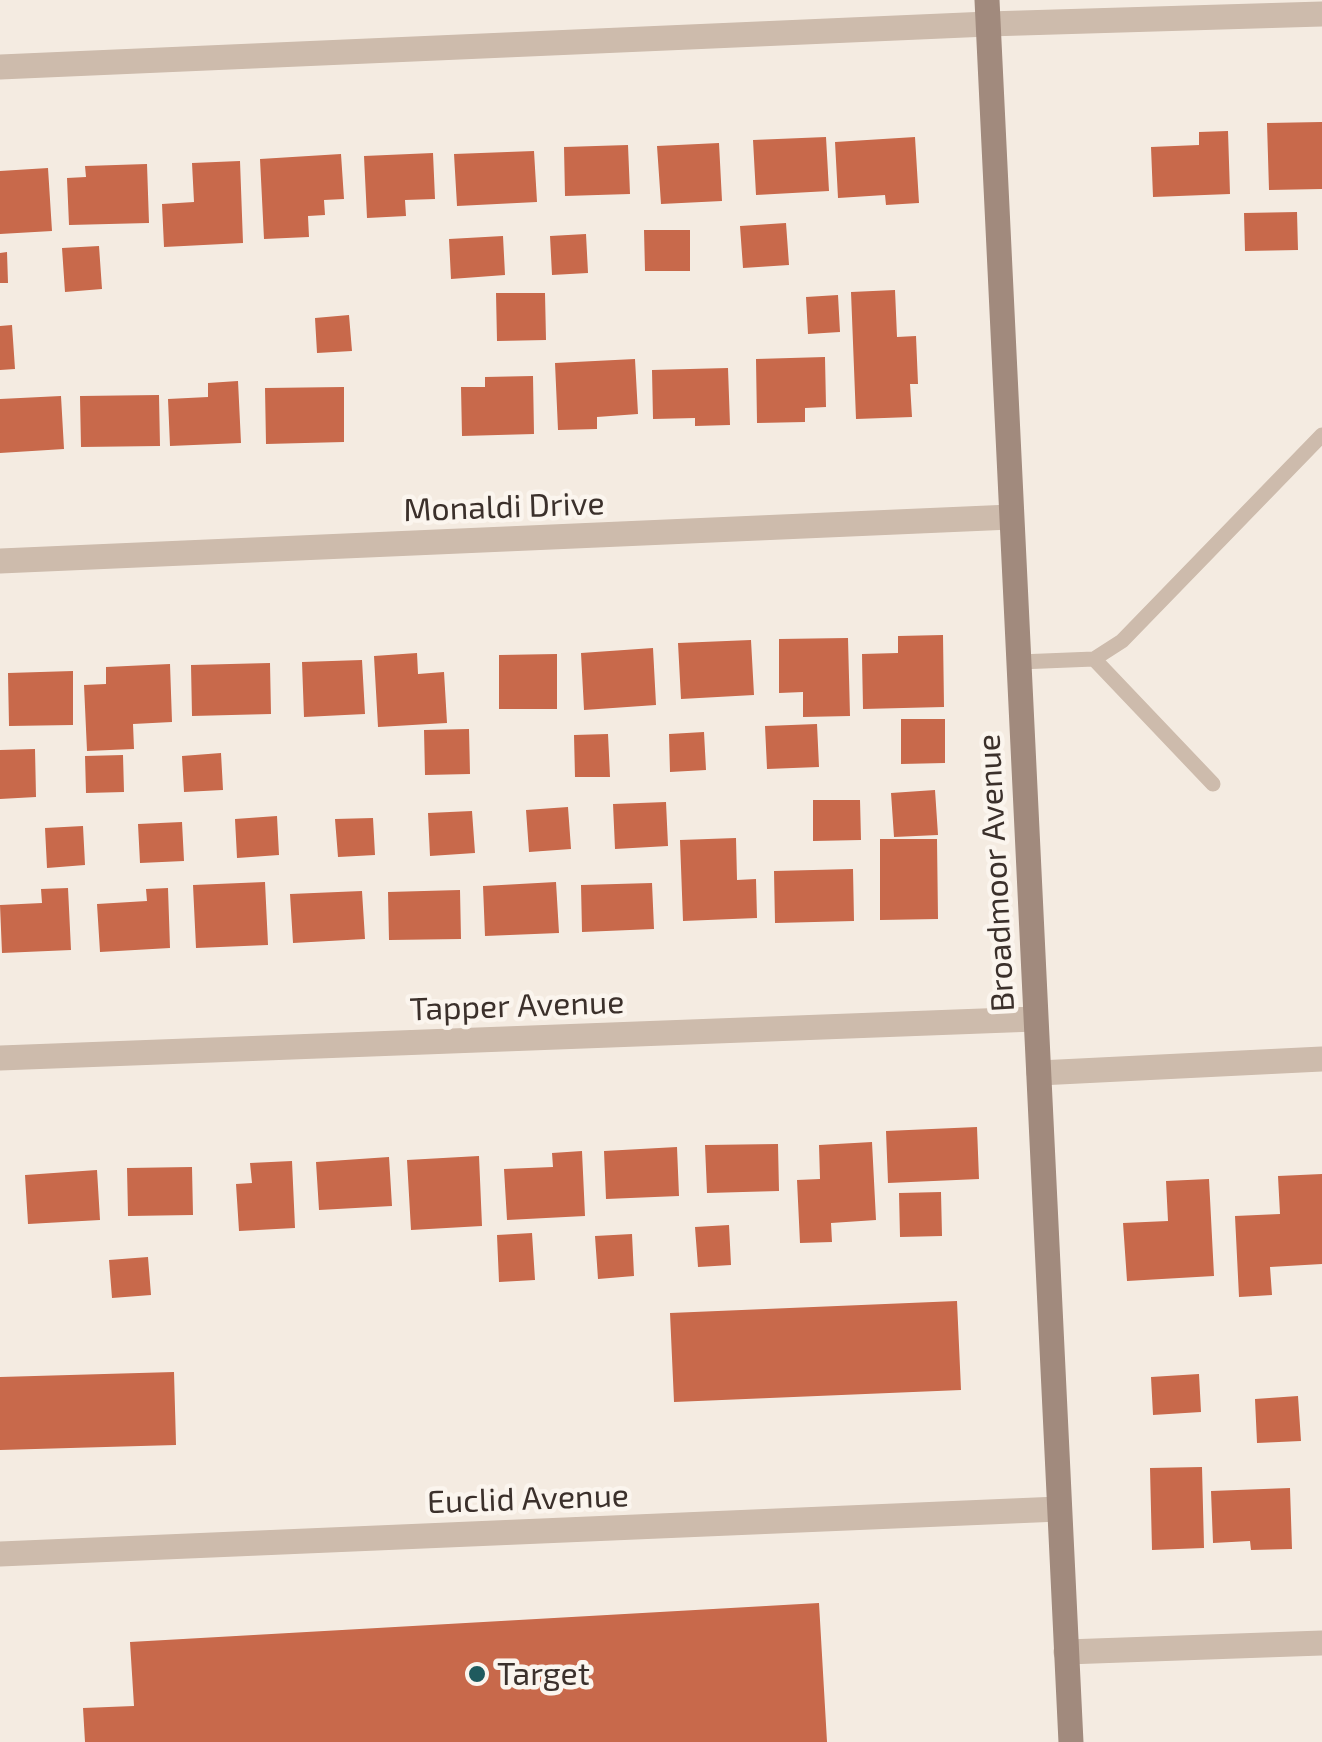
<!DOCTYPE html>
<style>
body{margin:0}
canvas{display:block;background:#f4ebe1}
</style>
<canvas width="1322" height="1742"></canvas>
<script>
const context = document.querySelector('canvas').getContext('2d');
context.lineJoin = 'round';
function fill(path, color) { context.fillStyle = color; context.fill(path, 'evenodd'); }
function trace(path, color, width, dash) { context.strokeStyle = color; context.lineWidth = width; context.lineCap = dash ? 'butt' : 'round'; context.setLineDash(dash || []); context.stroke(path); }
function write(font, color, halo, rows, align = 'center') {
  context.font = font + ' "Exo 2",sans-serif'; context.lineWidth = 9; context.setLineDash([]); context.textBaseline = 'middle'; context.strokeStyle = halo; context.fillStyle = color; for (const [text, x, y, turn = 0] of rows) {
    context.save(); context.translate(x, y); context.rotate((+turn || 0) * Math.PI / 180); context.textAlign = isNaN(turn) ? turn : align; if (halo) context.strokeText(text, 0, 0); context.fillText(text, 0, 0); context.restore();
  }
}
const building = new Path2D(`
 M1322,122V189L1269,190L1267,123Z
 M1228,131L1230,194L1153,197L1151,147L1199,145V132Z
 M826,137L829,191L756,195L753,140Z
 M915,137L919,203L886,205L885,195L838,198L835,142Z
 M719,143L722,201L661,204L657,146Z
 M628,145L630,194L565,196L564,147Z
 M534,151L537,202L457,206L454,154Z
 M433,153L435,199L405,200L406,216L367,218L364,156Z
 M341,154L344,199L324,200L325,215L308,216L309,237L264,239L260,159Z
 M240,161L243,243L164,247L162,204L194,202L192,163Z
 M147,164L149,223L69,225L67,178L86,177L85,166Z
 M48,168L52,231L0,234V171Z
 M1297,212L1298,250L1245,251L1244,213Z
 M786,223L789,265L743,268L740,226Z
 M644,230H690V271H645Z
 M586,234L588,273L552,275L550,236Z
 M503,236L505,275L451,279L449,239Z
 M99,246L102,289L65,292L62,248Z
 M7,252L8,283H0V253Z
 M895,290L897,337L916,336L918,384H910L912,417L856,419L851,292Z
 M496,293H545L546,340L497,341Z
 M838,295L840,332L808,334L806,297Z
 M349,315L352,351L317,353L315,318Z
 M12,325L15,369L0,370V326Z
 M825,357L826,407L805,408V422L757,423L756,359Z
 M635,359L638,414L597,417V429L558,430L555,363Z
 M728,368L730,425L695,426V418L653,419L652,370Z
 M533,376L534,434L462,436L461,387H485V377Z
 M238,381L241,443L170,446L168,399L208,397V383Z
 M344,387V442L266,444L265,388Z
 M159,395L160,446L81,447L80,396Z
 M61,396L64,449L0,453V399Z
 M943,635L944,707L863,709L862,654L898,653V636Z
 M848,638L850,716L803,717V692L779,693V639Z
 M751,640L754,695L681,699L678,643Z
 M653,648L656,705L584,710L581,653Z
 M417,653L418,674L444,672L447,723L378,727L374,656Z
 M557,654V709H499V655Z
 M362,660L365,714L304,717L302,662Z
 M270,663L271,714L192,716L191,665Z
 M170,664L172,722L133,724L134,749L87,751L84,685L106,684V667Z
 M73,671V725L9,726L8,673Z
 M901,719H945V763L901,764Z
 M817,724L819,767L767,769L765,726Z
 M469,729L470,774L425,775L424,730Z
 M704,732L706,770L670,772L669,734Z
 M608,734L610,777H575L574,735Z
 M35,749L36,797L0,799V750Z
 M221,753L223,790L184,792L182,756Z
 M123,755L124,792L86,793L85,756Z
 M935,790L938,835L894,837L891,793Z
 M813,800H860L861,840L813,841Z
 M666,802L668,846L615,849L613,804Z
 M568,807L571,849L529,852L526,810Z
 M472,811L475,853L430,856L428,813Z
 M277,816L279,855L237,858L235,819Z
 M373,818L375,855L338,857L335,819Z
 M182,822L184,861L140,863L138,824Z
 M83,826L85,865L47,868L45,828Z
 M736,838L737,880L756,879L757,918L683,921L680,840Z
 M880,839H937L938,919L880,920Z
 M853,869L854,921L775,923L774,871Z
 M265,882L268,945L196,948L193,885Z
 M556,882L559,933L485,936L483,886Z
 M652,883L654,929L582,932L581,885Z
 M68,888L71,950L2,953L0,905L42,903L41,889Z
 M168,888L170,948L100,952L97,904L147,901L146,889Z
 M460,890L461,939L389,940L388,892Z
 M362,891L365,939L293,943L290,894Z
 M977,1127L979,1179L888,1183L886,1131Z
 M872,1142L876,1220L831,1223L832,1242L800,1243L797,1180L820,1179L819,1145Z
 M778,1144L779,1191L707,1193L705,1145Z
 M677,1147L679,1196L606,1199L604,1151Z
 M582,1151L585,1216L507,1220L504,1169L553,1167L552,1153Z
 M479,1156L482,1226L411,1230L407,1160Z
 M389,1157L392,1206L319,1210L316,1162Z
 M292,1161L295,1228L239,1231L236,1184L252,1183L250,1163Z
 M192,1167L193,1215L128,1216L127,1168Z
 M97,1170L100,1220L28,1224L25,1175Z
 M1322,1174V1264L1270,1267L1272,1295L1239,1297L1235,1216L1280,1214L1278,1176Z
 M1209,1179L1214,1276L1127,1281L1123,1223L1168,1221L1166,1181Z
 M941,1192L942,1236L900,1237L899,1193Z
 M729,1225L731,1265L698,1267L695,1227Z
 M532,1233L535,1280L499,1282L497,1235Z
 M632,1234L634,1276L598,1279L595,1236Z
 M148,1257L151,1295L112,1298L109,1260Z
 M957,1301L961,1390L674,1402L670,1313Z
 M174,1372L176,1445L0,1450V1377Z
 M1199,1374L1201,1412L1153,1415L1151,1377Z
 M1298,1396L1301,1441L1257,1443L1255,1399Z
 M1202,1467L1204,1548L1152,1550L1150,1468Z
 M1290,1488L1292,1549L1251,1550L1250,1541L1213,1543L1211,1491Z
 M819,1603L827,1742H85L83,1708L134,1706L130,1642Z`);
const lane = new Path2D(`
 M1094,659L1213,784
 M1019,662L1094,659L1122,641L1322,435`);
const street = new Path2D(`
 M0,67L988,24L1322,14
 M0,561L1011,517
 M0,1058L1035,1019
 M1039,1073L1322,1059
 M0,1554L1059,1509
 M1066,1652L1322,1643`);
const secondary = new Path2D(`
 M987,0L1071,1742`);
const markers = [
 [477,1674,10,"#1f5a5e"]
];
const streetNames = [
 ["Monaldi Drive",504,507,-2],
 ["Broadmoor Avenue",996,873,-93],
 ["Tapper Avenue",517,1006,-2],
 ["Euclid Avenue",528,1499,-2]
];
const poiNames = [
 ["Target",497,1674]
];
fill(building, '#c8694b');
trace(lane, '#cdbbac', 15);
trace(street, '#cdbbac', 25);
trace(secondary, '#a18a7d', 25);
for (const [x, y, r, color] of markers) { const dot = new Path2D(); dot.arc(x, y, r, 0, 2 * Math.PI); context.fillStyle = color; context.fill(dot); trace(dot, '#fbf5ee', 4); }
write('32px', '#3b302b', '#fbf5ee', streetNames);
write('32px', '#3b302b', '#fbf5ee', poiNames, 'left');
</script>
